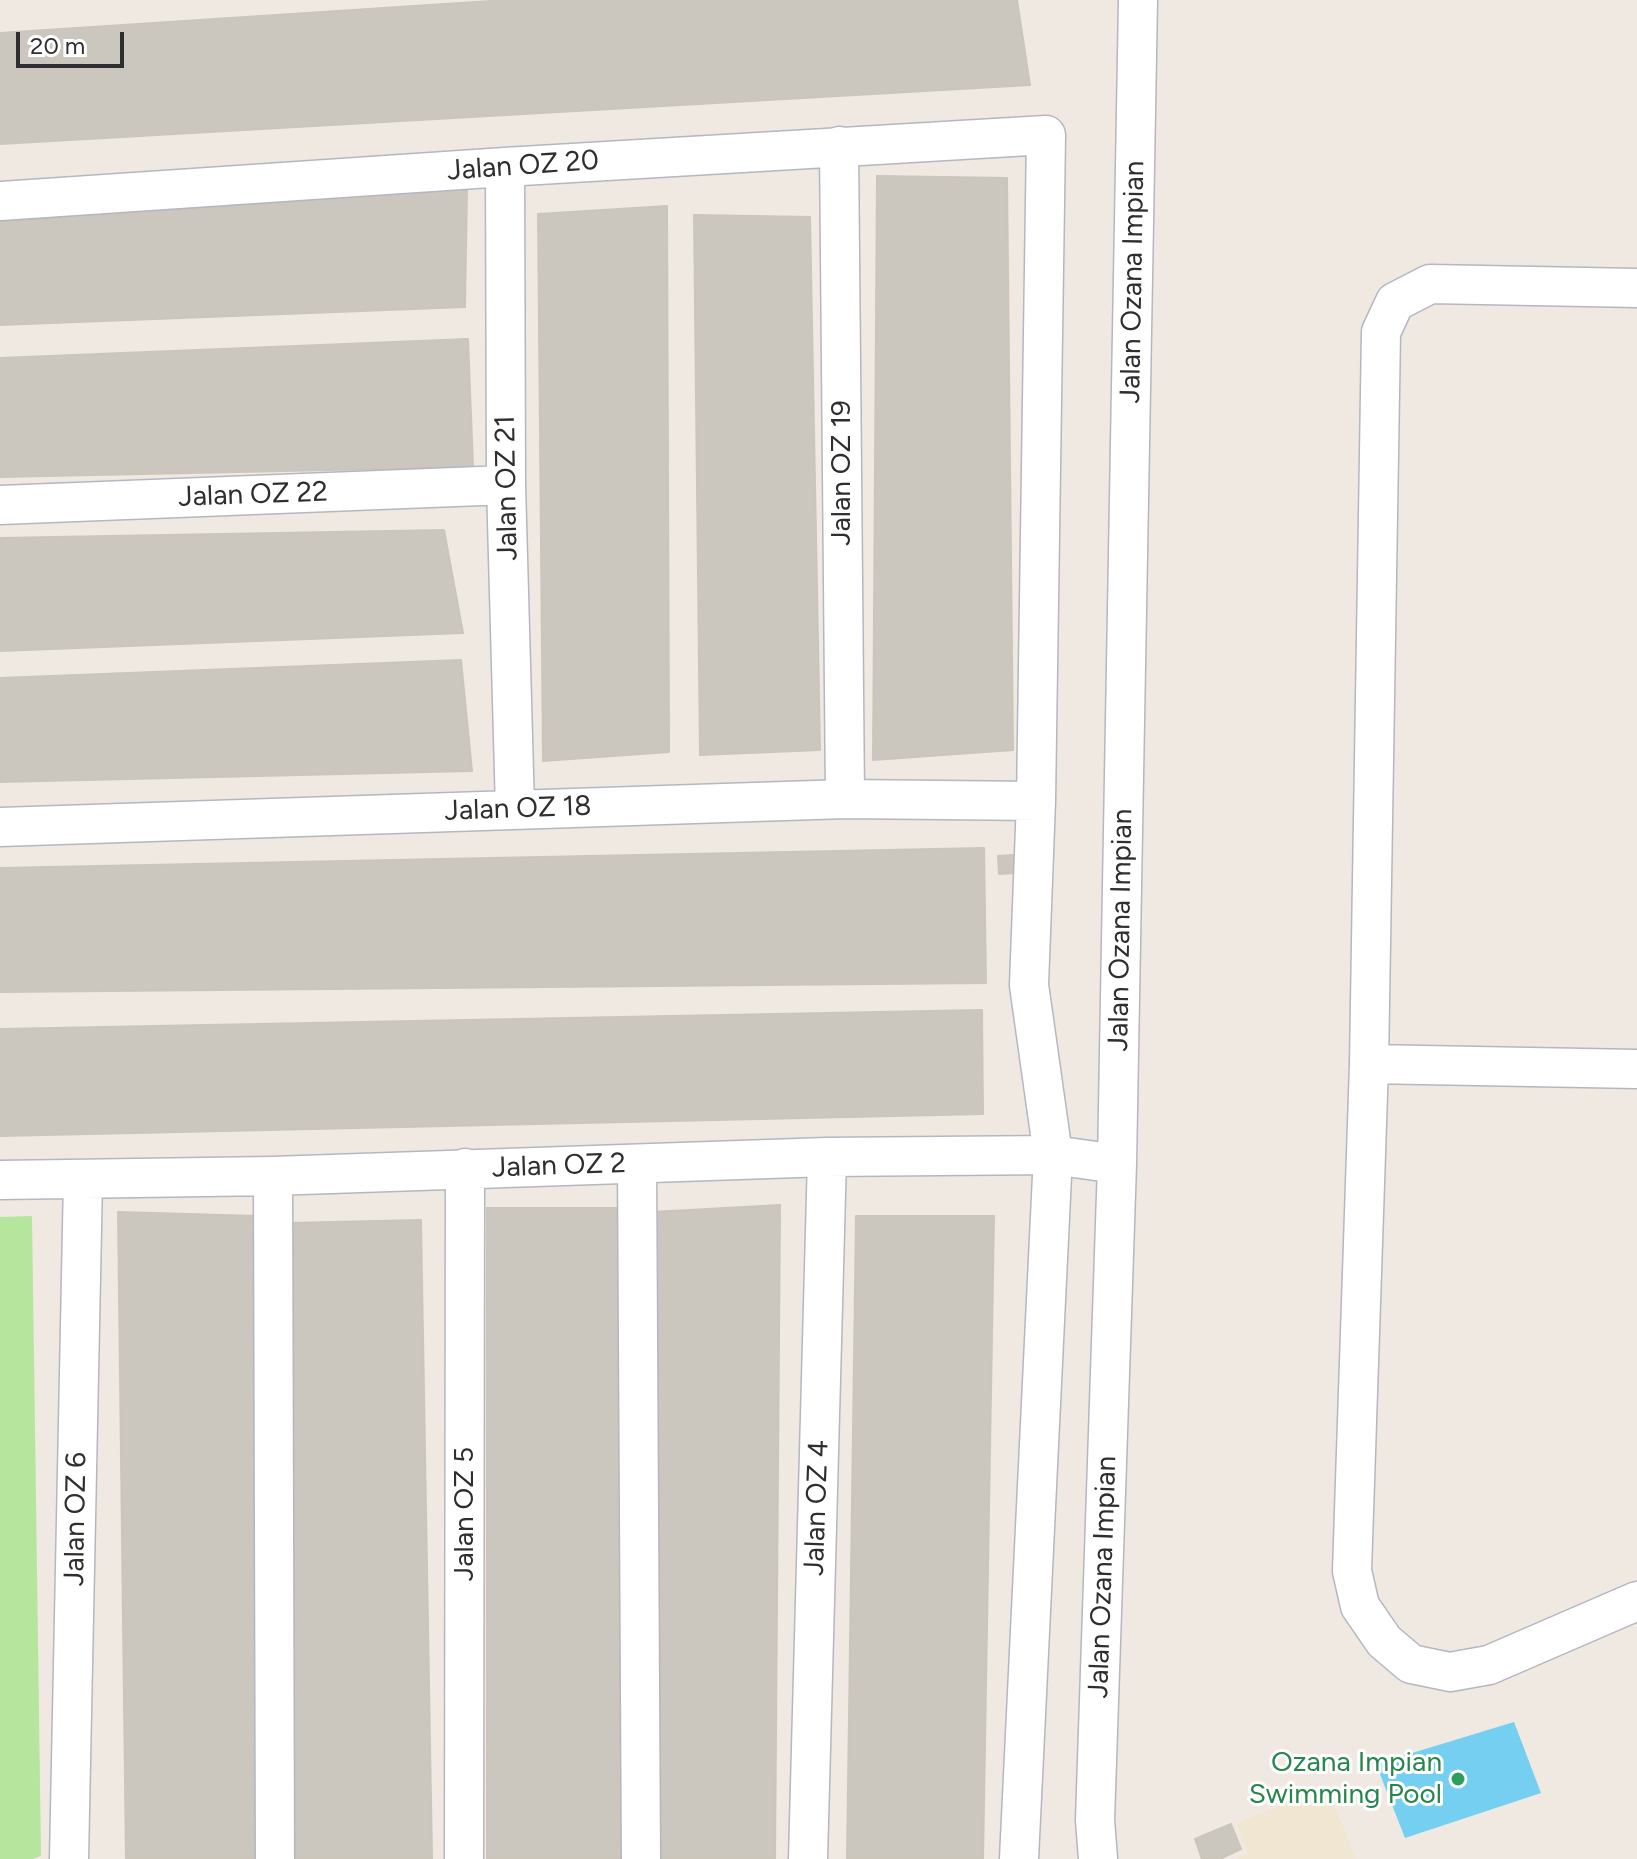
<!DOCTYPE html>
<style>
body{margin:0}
#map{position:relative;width:1637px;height:1859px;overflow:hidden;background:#efe9e1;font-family:Figtree,sans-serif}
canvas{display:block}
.scale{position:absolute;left:16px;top:32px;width:108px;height:36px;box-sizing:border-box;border:4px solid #2e2e2e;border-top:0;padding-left:10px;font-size:24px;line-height:28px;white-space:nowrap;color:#2e2e2e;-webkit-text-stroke:6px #fff;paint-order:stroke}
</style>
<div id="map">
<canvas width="1637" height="1859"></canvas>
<div class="scale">20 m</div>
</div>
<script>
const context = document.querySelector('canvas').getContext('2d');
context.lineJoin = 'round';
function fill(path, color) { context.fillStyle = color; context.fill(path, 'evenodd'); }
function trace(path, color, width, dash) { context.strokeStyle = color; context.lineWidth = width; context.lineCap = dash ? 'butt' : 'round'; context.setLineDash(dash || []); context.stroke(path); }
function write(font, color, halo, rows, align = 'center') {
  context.font = font + ' Figtree,sans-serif'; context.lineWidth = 6; context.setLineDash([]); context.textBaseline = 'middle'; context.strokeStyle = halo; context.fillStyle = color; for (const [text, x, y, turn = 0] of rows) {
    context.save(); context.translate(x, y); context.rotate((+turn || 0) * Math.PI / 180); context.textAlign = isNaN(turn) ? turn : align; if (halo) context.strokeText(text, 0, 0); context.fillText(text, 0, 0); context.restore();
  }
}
const education = new Path2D(`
 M1327,1787L1356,1859H1237L1248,1854L1237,1823Z`);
const green = new Path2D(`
 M32,1216L41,1856L32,1859H0V1217Z`);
const water = new Path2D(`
 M1514,1722L1541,1793L1405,1838L1376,1764Z`);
const building = new Path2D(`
 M506,0H1017L1030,85L0,144V33Z
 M877,176L1007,178L1013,750L873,760Z
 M467,189L465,307L0,325V222Z
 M667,206L669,752L543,761L538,214Z
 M694,215L810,217L820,750L700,755Z
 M468,339L473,467L0,477V358Z
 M444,530L463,633L0,651V538Z
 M461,660L472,771L0,782V678Z
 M984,848L986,983L0,992V868Z
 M1013,855L1016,873L999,874L998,856Z
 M982,1010L983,1114L0,1136V1029Z
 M780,1205L775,1859H657L652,1212Z
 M487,1208H631L629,1859H487Z
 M118,1212L257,1216L263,1859H126Z
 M856,1216H994L983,1859H847Z
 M421,1220L432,1859H293L288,1223Z
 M1231,1824L1241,1849L1220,1859H1202L1195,1839Z`);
const minor = new Path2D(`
 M839,146L845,799
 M505,167L506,485L515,809
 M0,201L505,167L1046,135L1036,801L1029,985L1053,1155L1019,1859
 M1637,288L1430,284L1395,302L1381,332L1369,1064L1352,1571L1360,1606L1384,1641L1411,1664L1450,1672L1489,1665L1637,1601
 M0,505L506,485
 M0,827L845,799L1036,801
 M1369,1064L1637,1069
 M637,1164L641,1859
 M273,1176L275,1859
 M0,1180L273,1176L827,1157L1053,1155L1117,1164
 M69,1859L83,1180
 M464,1859L465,1168
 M808,1859L827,1157
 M1098,1859L1095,1820L1117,1164L1138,0`);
const markers = [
 [1458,1779,8,"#2e9e5b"]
];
const streetNames = [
 ["Jalan OZ 20",523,166,-4],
 ["Jalan Ozana Impian",1133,282,-89],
 ["Jalan OZ 19",842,473,-90],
 ["Jalan OZ 21",507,488,-91],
 ["Jalan OZ 22",253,495,-2],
 ["Jalan OZ 18",518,809,-2],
 ["Jalan Ozana Impian",1121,930,-89],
 ["Jalan OZ 2",559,1166,-2],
 ["Jalan OZ 4",817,1508,-88],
 ["Jalan OZ 5",465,1514,-90],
 ["Jalan OZ 6",76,1519,-89],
 ["Jalan Ozana Impian",1103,1577,-88]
];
const leisureNames = [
 ["Ozana Impian",1442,1763],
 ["Swimming Pool",1442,1795]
];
fill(education, '#f0e6d1');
fill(green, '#b6e59e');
fill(water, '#75cff0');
fill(building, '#cbc7bf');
trace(building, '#cbc5ba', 2);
trace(minor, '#b4b7c1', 41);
trace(minor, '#fff', 38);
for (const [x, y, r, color] of markers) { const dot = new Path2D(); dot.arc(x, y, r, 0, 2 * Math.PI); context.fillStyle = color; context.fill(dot); trace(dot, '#fff', 3); }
write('28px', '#2e2e2e', '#fff', streetNames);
write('28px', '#27864d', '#fff', leisureNames, 'right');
</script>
